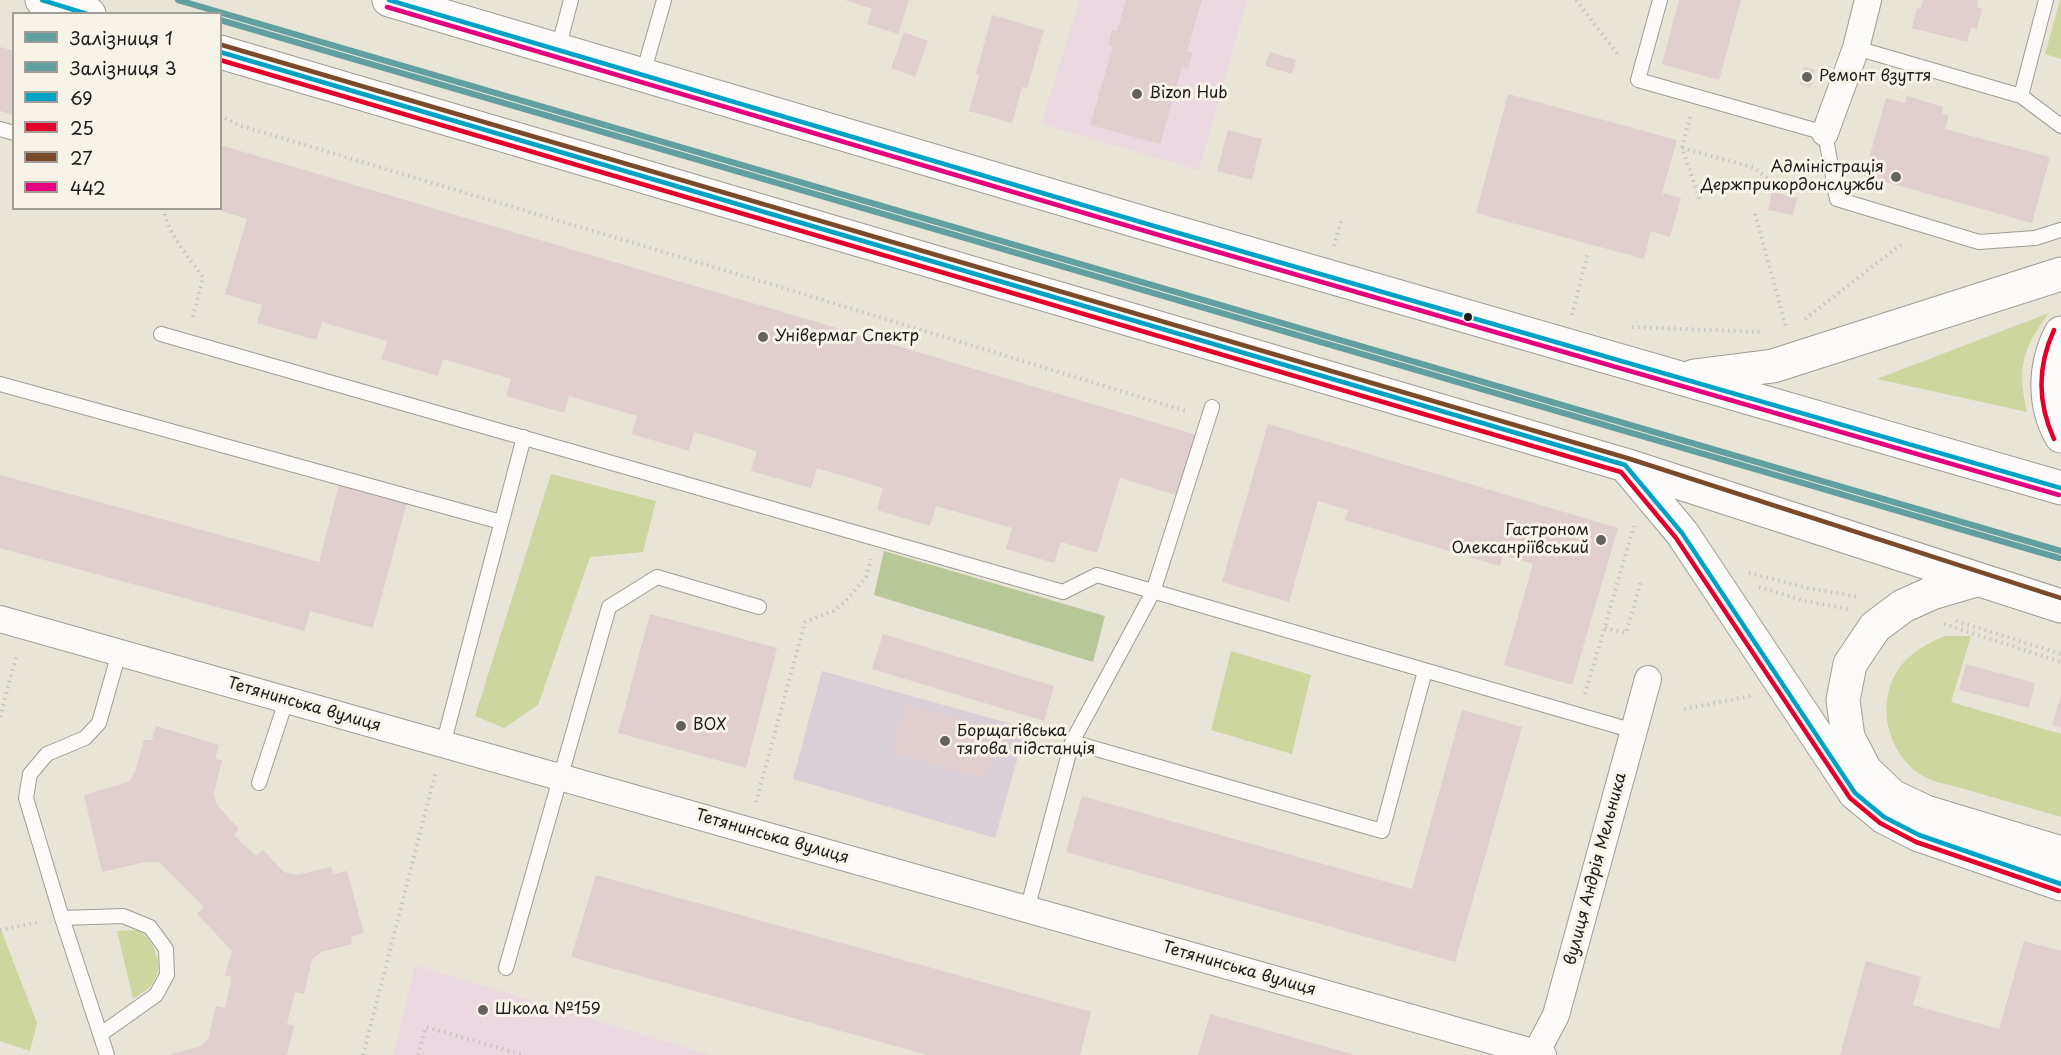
<!DOCTYPE html>
<meta charset="utf-8">
<style>
body{margin:0}
#map{position:relative;width:2061px;height:1055px;overflow:hidden;background:#e9e4d8;font-family:"Playpen Sans",sans-serif}
canvas{display:block}
.legend{position:absolute;left:12px;top:12px;width:210px;height:198px;box-sizing:border-box;background:#f7f3e8;border:2px solid #9f9d96;margin:0;padding:8px 10px;list-style:none;font-size:18px;color:#1c1c1c}
.legend li{display:flex;align-items:center;gap:12px;height:30px}
.legend b{width:30px;border:2px solid #9f9d96}
</style>
<div id="map">
<canvas width="2061" height="1055"></canvas>
<ul class="legend">
<li><b style="height:8px;background:#61a09e"></b>Залізниця 1</li>
<li><b style="height:8px;background:#61a09e"></b>Залізниця 3</li>
<li><b style="height:8px;background:#01a2c5"></b>69</li>
<li><b style="height:8px;background:#e4002b"></b>25</li>
<li><b style="height:8px;background:#7a4b2a"></b>27</li>
<li><b style="height:8px;background:#e5007d"></b>442</li>
</ul>
</div>
<script>
const context = document.querySelector('canvas').getContext('2d');
context.lineJoin = 'round';
function fill(path, color) { context.fillStyle = color; context.fill(path, 'evenodd'); }
function trace(path, color, width, dash) { context.strokeStyle = color; context.lineWidth = width; context.lineCap = dash ? 'butt' : 'round'; context.setLineDash(dash || []); context.stroke(path); }
function write(font, color, halo, rows, align = 'center') {
  context.font = font + ' "Playpen Sans",sans-serif'; context.lineWidth = 6; context.setLineDash([]); context.textBaseline = 'middle'; context.strokeStyle = halo; context.fillStyle = color; for (const [text, x, y, turn = 0] of rows) {
    context.save(); context.translate(x, y); context.rotate((+turn || 0) * Math.PI / 180); context.textAlign = isNaN(turn) ? turn : align; if (halo) context.strokeText(text, 0, 0); context.fillText(text, 0, 0); context.restore();
  }
}
const built = new Path2D(`
 M1080,0H1247L1199,170L1041,124Z
 M415,965L710,1055H393Z`);
const industrial = new Path2D(`
 M822,671L1026,728L995,838L793,779Z`);
const green = new Path2D(`
 M2060,0H2061V59L2045,54Z
 M2049,313C2022,349 2017,368 2027,412L1877,379Z
 M551,474L656,501L643,552L590,557L538,705L504,728L475,716Z
 M1945,636H1971L1951,702L2061,734V817C2029,808 1997,798 1964,789C1952,785 1936,783 1925,777C1898,763 1883,729 1887,700C1892,665 1914,649 1945,636Z
 M1231,651L1311,675L1292,754L1211,730Z
 M0,927L37,1023L30,1051L0,1041Z
 M139,930C154,941 166,966 152,984C148,990 139,994 133,999L117,931Z`);
const forest = new Path2D(`
 M884,551L1105,616L1093,662L874,595Z`);
const building = new Path2D(`
 M845,0H909L898,34L867,24L872,9Z
 M1126,0H1202L1187,51L1193,53L1188,69L1182,67L1160,144L1090,125L1113,46L1108,45L1112,30L1117,31Z
 M1679,0H1741L1719,80L1662,64Z
 M1923,0H1978L1977,7L1982,9L1977,29L1971,27L1967,42L1912,28L1917,8L1921,9Z
 M992,15L1044,30L1027,88L1022,87L1012,123L969,111L979,75L976,74Z
 M904,32L928,41L915,77L891,68Z
 M0,47L14,51V115L0,111Z
 M1270,52L1296,60L1292,74L1265,66Z
 M1804,67L1815,70L1811,87L1800,84Z
 M1508,94L1677,140L1662,193L1681,198L1670,237L1651,231L1644,259L1476,213Z
 M1907,96L1943,107L1942,113L1949,115L1945,129L2050,157L2032,223L1864,176L1886,98L1905,103Z
 M1228,130L1262,139L1252,180L1217,171Z
 M220,145L1197,435L1179,496L1120,478L1097,553L1061,542L1054,563L1006,549L1012,528L936,506L930,526L877,510L883,488L817,468L811,488L751,471L757,451L694,432L689,451L632,434L637,416L569,396L564,413L506,396L511,379L443,359L438,376L381,359L387,341L322,322L316,340L257,323L262,305L225,294L247,219L215,209L220,208Z
 M1772,192L1797,198L1793,215L1768,210Z
 M1268,424L1618,528L1572,685L1504,665L1533,564L1503,555L1500,566L1345,520L1348,510L1318,501L1289,602L1222,582Z
 M0,475L319,562L339,484L407,502L373,628L310,611L305,631L0,548Z
 M650,614L777,648L746,768L618,733Z
 M883,634L1054,686L1044,721L872,669Z
 M1966,664L2035,683L2029,708L1959,690Z
 M2061,695V728L2052,725Z
 M905,704L999,730L985,779L891,753Z
 M1462,710L1522,727L1455,962L1066,852L1082,796L1412,889Z
 M156,726L219,745L215,759L222,760L214,794L217,805L239,829L234,835L256,856L263,850L284,872L297,875L331,867L333,874L347,871L364,933L351,937L352,944L321,952L312,960L304,994L295,992L287,1024L294,1026L287,1055H168L201,1046L208,1039L216,1006L225,1008L232,977L225,975L232,951L197,914L204,907L159,862H146L102,872L84,795L128,782L135,772L144,740H152Z
 M596,875L1091,1012L1080,1055H928L571,957Z
 M2024,941L2061,951V1055H1840L1866,961L1921,977L1913,1005L1999,1029Z
 M1210,1014L1352,1054V1055H1198Z`);
const path = new Path2D(`
 M1576,0L1619,56
 M220,115L238,125L784,288L1186,411
 M1690,117L1682,148L1700,200
 M1682,148L1755,168L1769,180L1813,192
 M164,208C165,231 190,259 203,277L192,321
 M1755,214L1786,327
 M1334,246L1341,221
 M1572,315L1588,252
 M1805,319L1903,243
 M1632,327L1762,332
 M1749,573L1808,588L1859,597
 M1759,587L1805,601L1848,609
 M1956,621L2061,654
 M1944,624L2061,662
 M1605,628L1626,633L1641,581
 M1585,694L1634,526
 M1684,709L1751,696
 M0,717L17,653
 M756,802L805,622L833,611L845,602L866,577L871,559
 M0,930L40,922
 M363,1055L436,771
 M418,1055L426,1027L524,1055`);
const lane = new Path2D(`
 M1660,0L1638,80L1825,133L1837,199L1979,242L2035,238L2061,230
 M1856,48L2021,96L2061,126
 M558,49L571,0
 M643,74L664,0
 M2021,96L2046,0
 M0,129L14,133
 M161,334L1063,592L1097,575L1634,731
 M0,384L501,522
 M1072,742L1153,592L1212,407
 M443,745L524,437
 M259,783L286,701
 M1027,910L1072,742L1382,831L1425,671
 M62,918L123,916L150,927L166,949L167,975L156,995L101,1034
 M506,968L609,607L657,577L759,607
 M107,1055L62,918L26,798L30,774L47,754L85,738L99,723L119,653`);
const street = new Path2D(`
 M1825,133L1856,48L1868,0
 M0,619L1543,1055
 M1535,1055L1556,1015L1648,679`);
const primary = new Path2D(`
 M42,0L89,14
 M389,0L1154,226L2061,488
 M220,52L1625,465L2061,606
 M2061,333C2044,365 2043,404 2061,436
 M1694,376L1773,366L2061,274
 M1625,465L1682,533L1855,793L1884,817L1919,835L2061,884
 M1976,580L1932,593L1903,606L1875,627L1850,664L1843,700L1848,737L1865,770L1892,796L1926,812L2061,853`);
const bus1 = new Path2D(`
 M42,0L87,14
 M389,0L1154,226L2061,488
 M220,52L1625,465L1682,533L1855,793L1884,817L1919,835L2061,884`);
const bus2 = new Path2D(`
 M220,60L1621,472L1676,538L1850,798L1880,823L1916,842L2059,891
 M2054,330C2037,367 2037,402 2054,439`);
const bus3 = new Path2D(`
 M222,45L1627,458L2061,598`);
const bus4 = new Path2D(`
 M387,7L1152,233L2059,495`);
const rail1 = new Path2D(`
 M178,0L2061,551`);
const rail2 = new Path2D(`
 M220,20L2059,558`);
const markers = [
 [1807,77,6,"#64625e"],
 [1137,94,6,"#64625e"],
 [1896,177,6,"#64625e"],
 [1468,317,5,"#1c1c1c"],
 [763,337,6,"#64625e"],
 [1601,540,6,"#64625e"],
 [681,726,6,"#64625e"],
 [945,741,6,"#64625e"],
 [483,1010,6,"#64625e"]
];
const poiNames = [
 ["Ремонт взуття",1819,77],
 ["Bizon Hub",1149,94],
 ["Адміністрація",1884,168,"right"],
 ["Держприкордонслужби",1884,186,"right"],
 ["Універмаг Спектр",775,337],
 ["Гастроном",1589,531,"right"],
 ["Олексанріївський",1589,549,"right"],
 ["BOX",693,726],
 ["Борщагівська",957,732],
 ["тягова підстанція",957,750],
 ["Школа №159",495,1010]
];
const streetNames = [
 ["Тетянинська вулиця",304,705,16],
 ["Тетянинська вулиця",772,837,16],
 ["вулиця Андрія Мельника",1596,869,-75],
 ["Тетянинська вулиця",1239,969,16]
];
fill(built, '#ebd9e1');
fill(industrial, '#d9cfd6');
fill(green, '#cdd69e');
fill(forest, '#b8c797');
fill(building, '#dfcfce');
trace(lane, '#9f9c95', 16);
trace(street, '#9f9c95', 28);
trace(primary, '#9f9c95', 35);
trace(path, '#c6c5c3', 4, [1.5, 4.5]);
trace(lane, '#fcfbf9', 14);
trace(street, '#fcfbf9', 26);
trace(primary, '#fcfbf9', 33);
trace(bus1, '#01a2c5', 4.5);
trace(bus2, '#e4002b', 4.5);
trace(bus3, '#7a4b2a', 4.5);
trace(bus4, '#e5007d', 4.5);
trace(rail1, '#61a09e', 6);
trace(rail2, '#61a09e', 6);
for (const [x, y, r, color] of markers) { const dot = new Path2D(); dot.arc(x, y, r, 0, 2 * Math.PI); context.fillStyle = color; context.fill(dot); trace(dot, '#f7f3e8', 2); }
write('16px', '#1c1c1c', '#f7f3e8', poiNames, 'left');
write('16px', '#1c1c1c', '#f7f3e8', streetNames);
</script>
